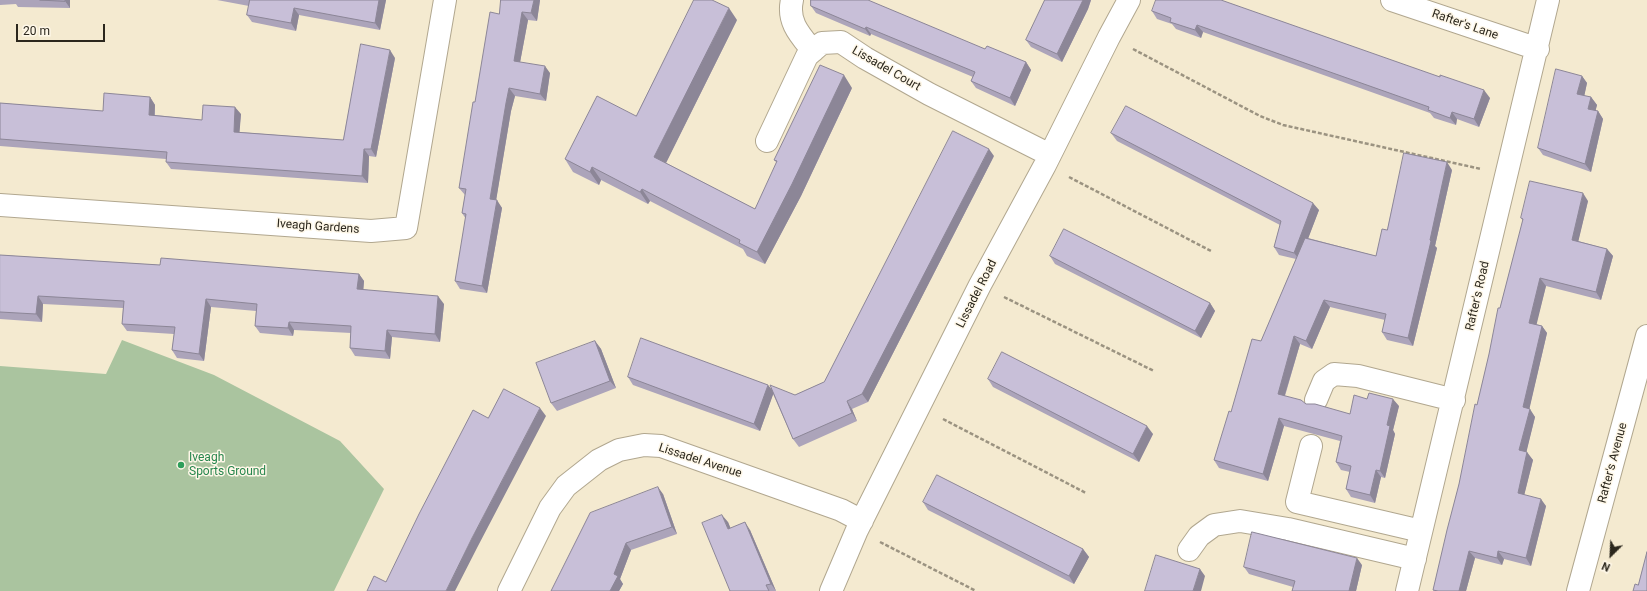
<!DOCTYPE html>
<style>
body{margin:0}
#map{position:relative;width:1647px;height:591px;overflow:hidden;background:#f4ead0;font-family:Roboto,sans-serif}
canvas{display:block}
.north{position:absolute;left:1591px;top:535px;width:40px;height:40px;-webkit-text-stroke:3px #fef7e8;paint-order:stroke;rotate:204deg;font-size:11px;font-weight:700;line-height:16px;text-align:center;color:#2b271d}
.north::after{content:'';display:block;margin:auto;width:14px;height:18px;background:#2b271d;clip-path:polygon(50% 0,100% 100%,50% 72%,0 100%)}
.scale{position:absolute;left:16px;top:24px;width:89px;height:18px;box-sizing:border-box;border:2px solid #2b271d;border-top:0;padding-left:5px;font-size:12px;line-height:14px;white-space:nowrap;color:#2b271d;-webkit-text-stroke:3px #fef7e8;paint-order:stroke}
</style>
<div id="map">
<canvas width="1647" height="591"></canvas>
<div class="north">N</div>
<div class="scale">20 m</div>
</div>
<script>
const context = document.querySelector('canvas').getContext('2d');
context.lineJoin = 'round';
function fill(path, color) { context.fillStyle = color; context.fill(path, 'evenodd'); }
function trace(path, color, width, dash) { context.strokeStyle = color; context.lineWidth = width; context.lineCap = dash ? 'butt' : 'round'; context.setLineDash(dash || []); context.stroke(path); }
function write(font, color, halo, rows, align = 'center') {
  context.font = font + ' Roboto,sans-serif'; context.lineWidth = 3; context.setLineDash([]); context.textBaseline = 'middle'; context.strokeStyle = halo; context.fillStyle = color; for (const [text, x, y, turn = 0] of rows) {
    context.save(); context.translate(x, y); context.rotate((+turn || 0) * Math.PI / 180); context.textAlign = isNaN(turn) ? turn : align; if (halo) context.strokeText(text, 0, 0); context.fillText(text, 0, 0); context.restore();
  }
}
const green = new Path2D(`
 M122,340L214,375L340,441L384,489L334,591H0V366L106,374Z`);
const path = new Path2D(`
 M1133,49L1260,116L1283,125L1481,169
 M1069,177L1211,251
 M1004,297L1154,371
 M943,419L1086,493
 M880,542L976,591`);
const minor = new Path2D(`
 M792,0C787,22 800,35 813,51
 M1392,0L1538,49
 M767,141L807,56L822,43L841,42L865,58L929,94L1050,155
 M0,205L371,231L406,228L445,0
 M1316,400L1324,381L1334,374L1358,376L1454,400
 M1311,446L1297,502L1421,531
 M1189,550L1199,536L1214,525L1240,521L1288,529L1415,559
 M509,591L550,508L566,486L599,460L619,450L644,445L661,446L841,510L862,521
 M831,591L857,530L980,285L1045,165L1109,37L1129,0
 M1407,591L1548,0
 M1578,591L1647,336`);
const wall = new Path2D(`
 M0,0H70V8L18,7L16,4L0,5Z
 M217,0H386L380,30L299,15L296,31L252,22L247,15L249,6Z
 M540,0L537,21L528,20L520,62L550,73L546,101L515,96L511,111L496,200L502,208L487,293L460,289L455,281L466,219L462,213L465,195L459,188L475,102L499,14Z
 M1045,0H1091L1088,9L1062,62L1031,47L1026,40Z
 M811,6L985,49L1026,62L1031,70L1015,106L976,88L971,81L973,77L871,34L870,36L816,13Z
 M1152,11L1490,98L1479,127L1457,119L1456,125L1434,118L1430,113L1203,32L1201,38L1176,29L1172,24L1157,19Z
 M737,20L666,163L755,209L777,163L774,160L852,88L801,196L765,264L747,256L743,249L650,201L648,204L601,180L599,185L573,172L565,159L636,116Z
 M395,58L376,157L369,156L368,183L171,169L166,162V159L0,146V103L103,111L150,97L155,105V115L202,120L241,114L239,132L343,140Z
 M1582,76L1587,83L1584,96L1591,97L1597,105L1595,111H1598L1603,119L1591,172L1543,155L1538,148Z
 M1111,133L1319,210L1308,238L1376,256L1387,230L1452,170L1435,246L1437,248L1413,346L1387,340L1382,332L1385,320L1330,307L1312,349L1300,344L1285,396L1306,404L1350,414L1399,406L1393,430L1395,434L1385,478L1381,477L1375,503L1351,497L1346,489L1350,472L1341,470L1336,462L1340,441L1284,426L1268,481L1219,468L1214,460L1231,412L1296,259L1279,255L1274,247L1280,225L1117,141Z
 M994,156L868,402L852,409L857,421L799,447L793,439L773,394L760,431L633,385L628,377L771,389L795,395L824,382Z
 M1588,201L1578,241L1607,249L1613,256L1601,300L1546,286L1536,324L1542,326L1547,333L1529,409L1535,417L1526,452L1533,460L1524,495L1546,506L1531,566L1504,559L1502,565L1475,558L1466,591H1434L1433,590L1459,484L1500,308L1523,221L1521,218Z
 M0,255L160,265L359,274L364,281L363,289L444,304L440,342L392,337L390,359L355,356L350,348L351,333L294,330L293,336L260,333L255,326L256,311L211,307L204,361L177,358L172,350L174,334L127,331L122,324L123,308L43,304L42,322L0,319Z
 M1050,256L1210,303L1215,311L1201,338L1055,264Z
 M595,341L601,349L616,388L557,411L551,403Z
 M988,379L1153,434L1139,462L993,387Z
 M663,494L677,534L631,550L620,579L623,584L619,591H551Z
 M923,502L1083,549L1089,557L1074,584L928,510Z
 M728,522L730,528L750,530L776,591H730Z
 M1362,565L1356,591H1292L1293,587L1249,574L1244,567Z`);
const shadedWall = new Path2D(`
 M65,0H70V8L65,1Z
 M379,0H386L380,30L375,23Z
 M534,0H540L537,21L531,13Z
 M1083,0H1091L1088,9L1062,62L1057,54Z
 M294,8L299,15L296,31L291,23Z
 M729,8L737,20L663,169L654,157Z
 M522,12L528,20L519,68L514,61Z
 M1197,25L1203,32L1201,38L1195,30Z
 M866,27L871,34L870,36L865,29Z
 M390,50L395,58L376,157L371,149Z
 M1026,62L1031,70L1015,106L1010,98Z
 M545,66L550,73L546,101L540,94Z
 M844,75L852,88L801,196L765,264L757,252Z
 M1582,76L1587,83L1583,102L1577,94Z
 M509,88L515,96L511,111L495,207L490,199L506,103Z
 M1484,90L1490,98L1479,127L1474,119Z
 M150,97L155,105L154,122L149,115Z
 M1591,97L1597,105L1594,117L1588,109Z
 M235,107L241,114L239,139L234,132Z
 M1598,111L1603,119L1591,172L1585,164Z
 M1452,112L1457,119L1456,125L1450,118Z
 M364,149L369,156L368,183L362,176Z
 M989,149L994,156L868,402L862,394Z
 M1447,162L1452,170L1435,246L1437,248L1413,346L1408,338Z
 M592,167L601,180L599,185L590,172Z
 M642,189L650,201L648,204L640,192Z
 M1583,193L1588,201L1577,247L1572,240Z
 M497,200L502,208L487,293L482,286Z
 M1313,203L1319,210L1300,260L1294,253Z
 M1607,249L1613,256L1601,300L1596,292Z
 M359,274L364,281L363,296L357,289Z
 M1540,278L1546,286L1535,331L1529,323Z
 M38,296L43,304L42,322L36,314Z
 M438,296L444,304L440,342L435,334Z
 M206,299L211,307L204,361L199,354Z
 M1324,300L1330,307L1312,349L1306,341Z
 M1210,303L1215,311L1201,338L1195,331Z
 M289,322L294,330L293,336L288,328Z
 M1542,326L1547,333L1528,415L1523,407Z
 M387,330L392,337L390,359L385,351Z
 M1294,336L1300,344L1283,401L1278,394Z
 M595,341L601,349L616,388L610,381Z
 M768,385L774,392L760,431L754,424Z
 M1393,399L1399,406L1393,430L1395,434L1385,478L1380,471L1387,425Z
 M847,401L852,409L857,421L852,413Z
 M540,408L546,416L478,546L455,591H446L472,538Z
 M1530,409L1535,417L1525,458L1519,450Z
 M1279,418L1284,426L1268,481L1263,474Z
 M1147,426L1153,434L1139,462L1133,454Z
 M1527,452L1533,460L1523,500L1518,493Z
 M1376,470L1381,477L1375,503L1370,495Z
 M658,487L663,494L677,534L672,527Z
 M1541,499L1546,506L1531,566L1526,558Z
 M722,515L728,522L734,536L728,529Z
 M745,522L750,530L776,591L771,584Z
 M626,543L631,550L620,579L623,584L619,591H610L614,574Z
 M1083,549L1089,557L1074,584L1069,576Z
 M1469,551L1475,558L1466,591H1459Z
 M1498,551L1504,559L1502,565L1497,558Z
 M1357,558L1362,565L1356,591H1349Z
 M1200,569L1205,576L1201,591H1193Z`);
const building = new Path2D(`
 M40,0H65V1Z
 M250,0H379L375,23L294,8L291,23L247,15Z
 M501,0H534L531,13L522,12L514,61L545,66L540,94L509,88L506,103L490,199L497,200L482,286L455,281L466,214L462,213L466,189L459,188L473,102H475L490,12L499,14Z
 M694,0H712L729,8L654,157L755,209L777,161L774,160L820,65L844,75L792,184L757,252L739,243L740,240L642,189L640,192L592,167L590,172L565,159L597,96L636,116Z
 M811,0H868L985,49L987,46L1026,62L1010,98L971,81L975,72L866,27L865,29L811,6Z
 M1045,0H1083L1057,54L1026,40Z
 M1156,0H1221L1440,77V75L1484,90L1474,119L1452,112L1450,118L1428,110L1429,107L1197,25L1195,30L1170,22L1171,18L1152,11Z
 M361,44L390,50L371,149H364L362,176L166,162L167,152L0,139V103L103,111L104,93L150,97L149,115L202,120L203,105L235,107L234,132L343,140Z
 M1556,69L1582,76L1577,94L1591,97L1588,109L1598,111L1585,164L1538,148Z
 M1126,106L1313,203L1294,253L1274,247L1281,221L1111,133Z
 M953,131L989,149L862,394L847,401L852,413L793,439L770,385L795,395L824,382Z
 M1404,153L1447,162L1430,240L1431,241L1408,338L1382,332L1386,314L1324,300L1306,341L1294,336L1278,394L1301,400L1306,404H1315L1350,414L1354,395L1367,399L1369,393L1393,399L1387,425L1390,426L1380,471L1376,470L1370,495L1346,489L1351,466L1336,462L1342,436L1279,418L1263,474L1214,460L1229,411L1231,412L1252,339L1261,341L1305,238L1376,256L1382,229L1387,230Z
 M1530,181L1583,193L1572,240L1607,249L1596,292L1540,278L1529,323L1542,326L1523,407L1530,409L1519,450L1527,452L1518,493L1541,499L1526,558L1498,551L1497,558L1469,551L1459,591H1438L1433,590L1447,530L1459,484L1475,404L1477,405L1489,354L1498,308H1500L1523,219L1521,218Z
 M1064,229L1210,303L1195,331L1050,256Z
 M0,255L160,265L161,258L359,274L357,289L438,296L435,334L387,330L385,351L350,348L351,326L289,322L288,328L255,326L257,304L206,299L199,354L172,350L175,327L122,324L124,301L38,296L36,314L0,312Z
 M641,338L768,385L754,424L628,377Z
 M595,341L610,381L551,403L536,363Z
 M1002,352L1147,426L1133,454L988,379Z
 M504,389L540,408L472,538L446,591H367L374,576L386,582L419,514L473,410L488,418Z
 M937,475L1083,549L1069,576L923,502Z
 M658,487L672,527L626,543L614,574L618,576L610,591H551L590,513Z
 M722,515L728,529L745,522L771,584L766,585L769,591H730L702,523Z
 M1252,532L1357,558L1349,591H1292L1295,581L1244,567Z
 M1647,552V591H1633L1635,584L1638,585Z
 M1156,555L1200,569L1193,591H1145Z`);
const markers = [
 [181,465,4,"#2e9e5b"]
];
const streetNames = [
 ["Rafter's Lane",1465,25,19],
 ["Lissadel Court",886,69,30],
 ["Iveagh Gardens",318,227,4],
 ["Lissadel Road",977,294,-63],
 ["Rafter's Road",1478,296,-77],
 ["Lissadel Avenue",700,461,18],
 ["Rafter's Avenue",1613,463,-75]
];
const leisureNames = [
 ["Iveagh",189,458],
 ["Sports Ground",189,472]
];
fill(green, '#aac49f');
trace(minor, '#b1a78f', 24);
trace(path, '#9b9381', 2.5, [4, 2]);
trace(minor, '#fff', 22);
fill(wall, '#aca4ba');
fill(shadedWall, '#8c8697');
fill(building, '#c8bfd8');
trace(building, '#8c8697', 1);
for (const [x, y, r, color] of markers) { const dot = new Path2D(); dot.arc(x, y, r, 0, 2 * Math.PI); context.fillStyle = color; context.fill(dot); trace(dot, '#fef7e8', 1.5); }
write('12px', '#2b271d', '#fef7e8', streetNames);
write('12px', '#27864d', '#fef7e8', leisureNames, 'left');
</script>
